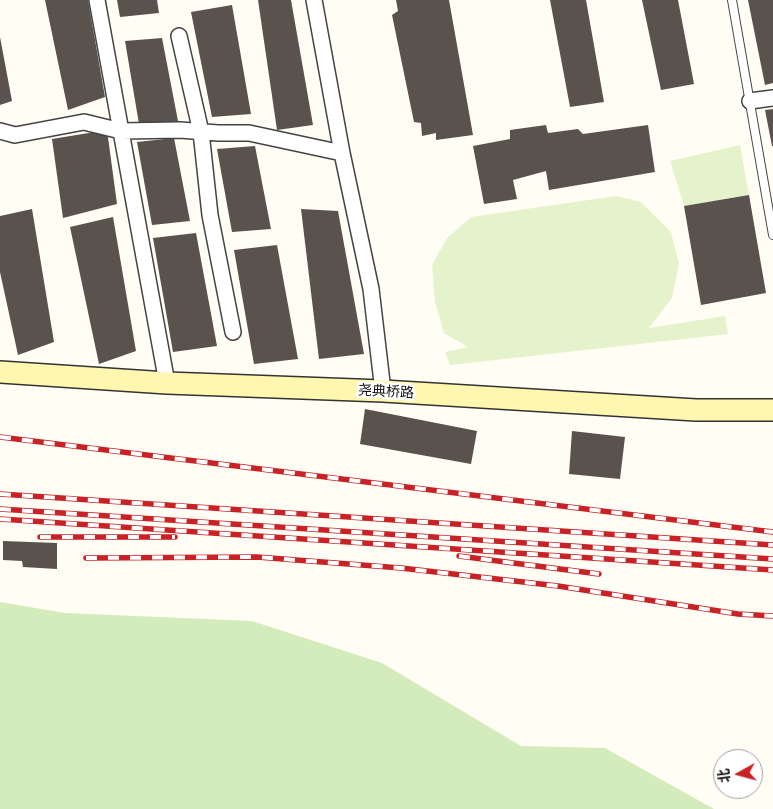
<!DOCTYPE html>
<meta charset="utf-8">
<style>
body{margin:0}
#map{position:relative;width:773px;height:809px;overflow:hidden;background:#fffdf4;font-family:Lora,"Noto Sans SC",serif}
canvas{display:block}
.north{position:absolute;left:713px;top:749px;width:50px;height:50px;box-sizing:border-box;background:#fff;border:1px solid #a0a0a0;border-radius:50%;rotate:263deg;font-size:14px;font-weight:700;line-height:20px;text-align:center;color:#111}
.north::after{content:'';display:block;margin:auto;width:18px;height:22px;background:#c82227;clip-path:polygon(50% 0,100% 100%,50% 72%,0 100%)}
</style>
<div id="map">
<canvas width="773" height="809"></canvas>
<div class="north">北</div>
</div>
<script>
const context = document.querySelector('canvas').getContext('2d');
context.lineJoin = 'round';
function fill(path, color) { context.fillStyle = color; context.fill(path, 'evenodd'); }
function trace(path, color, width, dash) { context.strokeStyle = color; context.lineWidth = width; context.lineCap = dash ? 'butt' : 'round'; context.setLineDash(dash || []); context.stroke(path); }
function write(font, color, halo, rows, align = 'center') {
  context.font = font + ' Lora,"Noto Sans SC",serif'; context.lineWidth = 5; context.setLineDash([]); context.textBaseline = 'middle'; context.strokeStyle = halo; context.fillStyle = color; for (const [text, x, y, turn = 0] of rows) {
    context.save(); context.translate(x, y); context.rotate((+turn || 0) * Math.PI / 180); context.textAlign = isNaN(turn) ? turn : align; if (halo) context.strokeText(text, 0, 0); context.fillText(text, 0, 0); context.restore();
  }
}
const green = new Path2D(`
 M0,602L65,613L252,621L382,663L521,746L605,748L714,809H0Z`);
const pitch = new Path2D(`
 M740,145L749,195L684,206L670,161Z
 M616,196L641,202L671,232L679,264L672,298L649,328L725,316L728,334L450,365L445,352L468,347L444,333L435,302L432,265L447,238L471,217Z`);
const building = new Path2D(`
 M45,0H88L105,97L68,110Z
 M117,0H157L159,13L120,17Z
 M258,0H291L313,125L277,130Z
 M396,0H449L473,135L436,140V133L422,136L421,123L414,122L392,15L398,11Z
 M550,0H586L604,102L570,107Z
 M642,0H678L694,84L661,90Z
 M748,0H773V83L765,85Z
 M232,5L251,114L212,117L191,12Z
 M0,37L12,101L0,105Z
 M162,38L178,121L139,124L125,41Z
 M773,109V146H772L765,110Z
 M546,125L548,133L578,129L583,134L648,125L655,172L549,190L546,171L513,180L517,199L484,204L473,146L510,139V130Z
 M107,130L117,204L63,218L52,139Z
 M174,138L190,221L152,225L137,142Z
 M255,146L271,229L232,232L217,149Z
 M749,195L766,293L701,305L684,206Z
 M32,209L54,342L18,355L0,272V216Z
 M301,209L338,211L364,354L319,359Z
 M113,217L136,351L99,364L70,227Z
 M196,233L217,346L173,352L153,238Z
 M277,245L298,359L254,364L234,250Z
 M365,409L477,431L471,464L360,444Z
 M572,431L625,437L620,479L569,474Z
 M3,541L57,543V569L23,567L22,561L3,560Z`);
const lane = new Path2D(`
 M732,0L773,235`);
const street = new Path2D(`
 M97,0L167,383
 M314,0L342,153
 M179,36L201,132L210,215L233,332
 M750,101L773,98
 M0,131L15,135L84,122L121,131L180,130L218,133H249L342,153L371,289L383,391`);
const secondary = new Path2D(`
 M0,372L167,383L383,391L696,410H773`);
const rail = new Path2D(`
 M0,437L773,532
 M0,494L773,545
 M0,509L773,559
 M0,519L773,570
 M40,537H175
 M459,556L599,574
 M86,558L257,557L401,568L558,586L738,614L773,616`);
const streetNames = [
 ["尧典桥路",386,392,3]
];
fill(green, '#d4ecbb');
fill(pitch, '#e5f3cd');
fill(building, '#5a524c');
trace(lane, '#444', 10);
trace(street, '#444', 18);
trace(secondary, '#333', 24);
trace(lane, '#fff', 8);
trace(street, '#fff', 15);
trace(secondary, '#fff7af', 21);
trace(rail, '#c82227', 5.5);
trace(rail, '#fff', 4, [11]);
write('14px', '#111', '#fff', streetNames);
</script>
